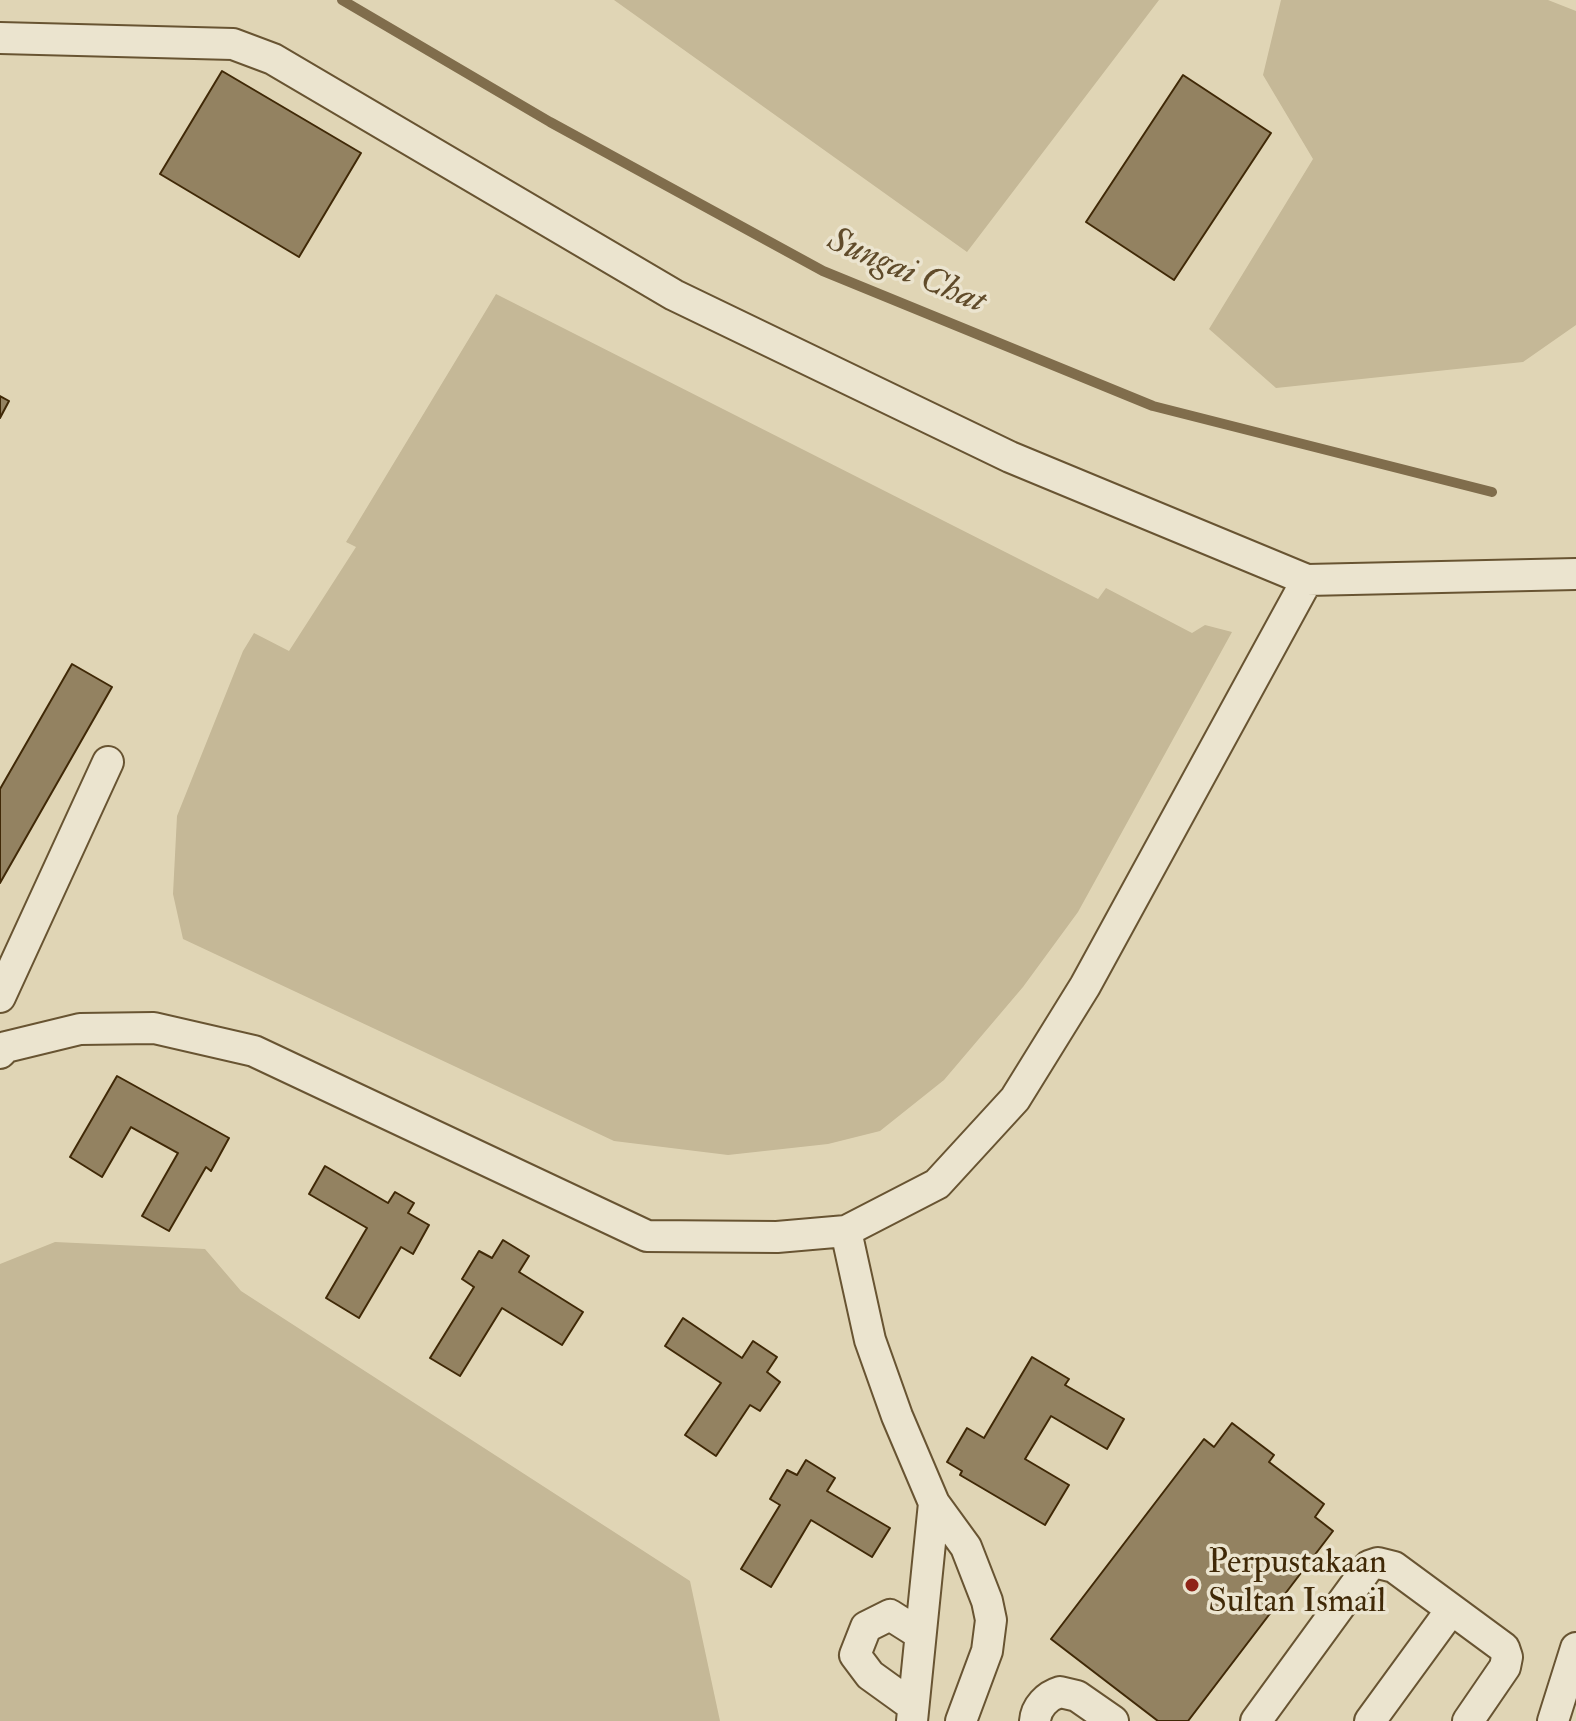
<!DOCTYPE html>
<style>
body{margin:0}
canvas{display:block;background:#e0d5b5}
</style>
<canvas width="1576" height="1721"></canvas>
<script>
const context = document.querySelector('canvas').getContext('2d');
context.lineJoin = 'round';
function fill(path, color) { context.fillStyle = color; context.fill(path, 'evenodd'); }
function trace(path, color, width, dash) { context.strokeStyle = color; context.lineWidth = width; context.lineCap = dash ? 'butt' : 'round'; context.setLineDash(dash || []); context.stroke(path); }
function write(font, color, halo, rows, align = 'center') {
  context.font = font + ' "IM FELL Double Pica",serif'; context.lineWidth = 7; context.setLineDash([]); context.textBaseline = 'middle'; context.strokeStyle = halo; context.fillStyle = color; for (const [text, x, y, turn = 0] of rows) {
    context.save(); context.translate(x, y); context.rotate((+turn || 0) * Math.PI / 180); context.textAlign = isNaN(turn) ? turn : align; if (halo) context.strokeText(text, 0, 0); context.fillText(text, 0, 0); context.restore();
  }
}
const green = new Path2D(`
 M614,0H1159L967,252Z
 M1281,0H1548L1576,11V325L1523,362L1276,388L1209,329L1313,159L1263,75Z
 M496,294L1098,599L1106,588L1192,633L1205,625L1232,632L1078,912L1023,987L944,1080L880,1131L828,1144L728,1155L614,1141L183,939L173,894L177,816L243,651L254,633L289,651L356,547L346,542Z
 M55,1242L205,1249L241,1291L690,1581L720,1721H0V1264Z`);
const stream = new Path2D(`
 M342,0L550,122L823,271L1153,406L1492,492`);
const building = new Path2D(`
 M222,71L361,153L299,257L160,174Z
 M1183,75L1271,133L1174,280L1086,222Z
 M0,396L9,401L0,418Z
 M72,664L112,687L0,883V789Z
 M117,1076L229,1138L211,1171L206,1167L169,1231L142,1216L178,1153L131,1127L102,1177L70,1157Z
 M325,1166L388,1203L395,1192L414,1203L408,1213L429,1225L413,1254L401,1247L359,1318L326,1298L367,1228L309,1194Z
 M503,1240L529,1256L519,1272L583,1312L562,1345L502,1308L460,1376L430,1358L474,1287L462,1279L479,1251L492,1258Z
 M683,1318L742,1358L753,1341L777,1357L767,1372L780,1382L760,1411L750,1405L716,1456L685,1435L721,1383L665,1346Z
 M1032,1357L1069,1379L1065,1385L1124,1419L1107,1449L1051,1416L1025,1459L1069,1485L1045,1525L960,1475L962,1471L947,1462L967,1428L984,1438Z
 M1232,1423L1274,1455L1269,1462L1324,1504L1315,1517L1333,1531L1188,1721H1158L1051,1639L1204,1439L1214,1447Z
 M806,1460L835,1478L827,1491L890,1528L872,1557L811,1520L771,1587L741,1569L780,1505L770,1499L787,1470L797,1475Z`);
const minor = new Path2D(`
 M0,38L233,44L273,59L674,295L1010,457L1307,580L1576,574
 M0,997L108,762
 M0,1053L6,1047L80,1029L154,1028L254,1051L647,1236L777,1237L846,1231L937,1184L1015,1099L1085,986L1307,580
 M846,1231L870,1340L897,1416L934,1503L966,1547L987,1601L991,1620L987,1651L961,1721
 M913,1706L870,1675L855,1655L866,1627L890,1615L920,1634
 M912,1721L934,1503
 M1035,1721C1036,1707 1047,1696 1060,1692L1077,1696L1113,1721
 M1256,1721L1369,1566L1378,1563L1394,1567L1504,1648L1507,1657L1505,1667L1468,1721
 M1370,1721L1451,1610
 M1553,1721L1576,1648`);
const markers = [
 [1192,1585,8,"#8f2418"]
];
const poiNames = [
 ["Perpustakaan",1208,1565],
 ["Sultan Ismail",1208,1604]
];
const waterNames = [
 ["Sungai Chat",906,273,23]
];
fill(green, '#c5b897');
trace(stream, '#806d4c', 10);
fill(building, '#938261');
trace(building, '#402907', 2);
trace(minor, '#685432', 34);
trace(minor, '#ebe4cf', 30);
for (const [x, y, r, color] of markers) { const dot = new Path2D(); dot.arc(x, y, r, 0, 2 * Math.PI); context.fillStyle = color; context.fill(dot); trace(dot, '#ebe4cf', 3); }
write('34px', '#402907', '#ebe4cf', poiNames, 'left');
write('italic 36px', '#604b2a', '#ebe4cf', waterNames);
</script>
